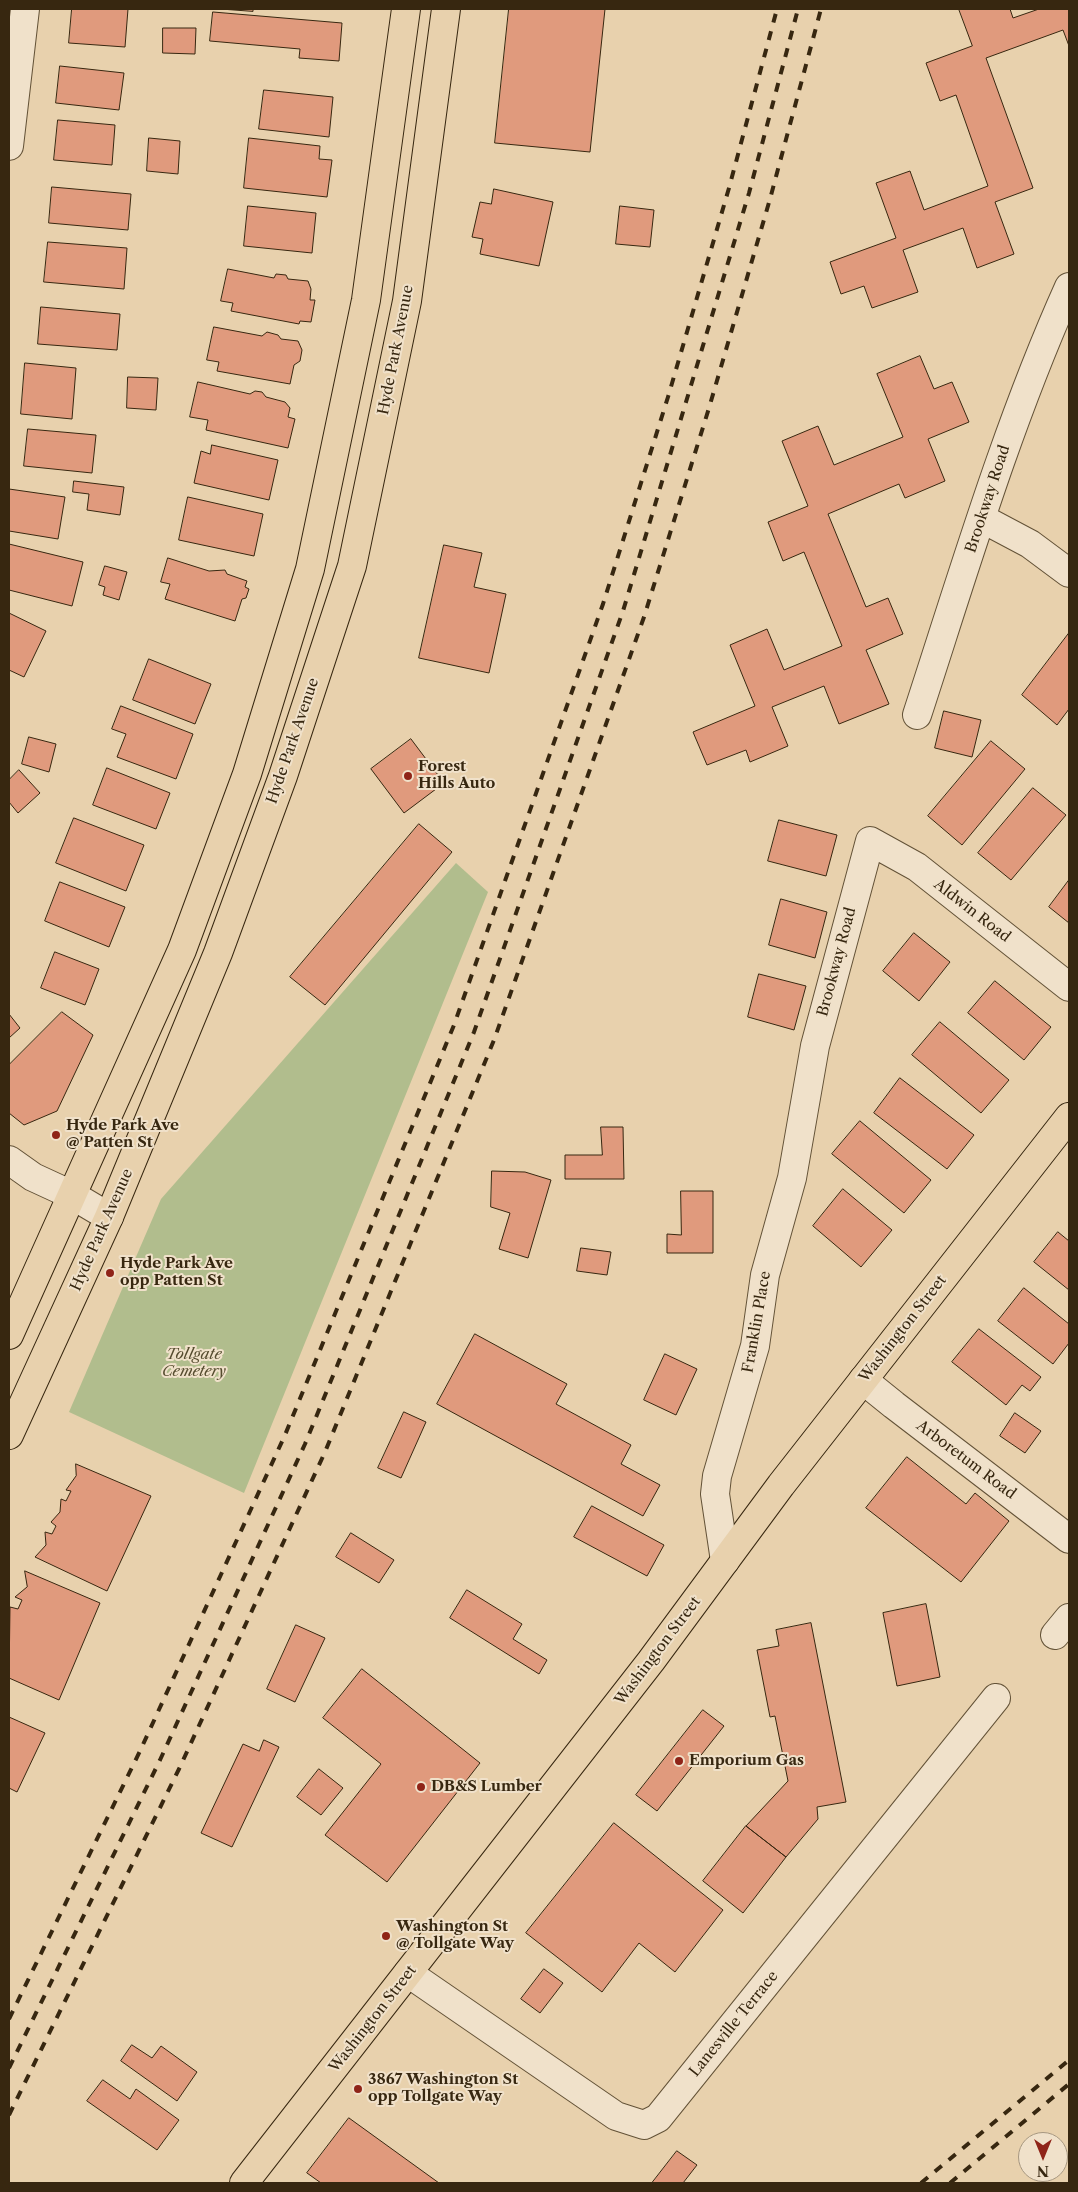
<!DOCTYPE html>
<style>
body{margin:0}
#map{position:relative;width:1078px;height:2192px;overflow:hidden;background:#e8d1ad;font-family:"Libre Caslon Text",serif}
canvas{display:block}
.frame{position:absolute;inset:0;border:10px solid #372710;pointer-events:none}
.north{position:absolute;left:1018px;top:2132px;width:50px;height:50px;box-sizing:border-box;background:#f0e1ca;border:1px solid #a69780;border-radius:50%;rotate:180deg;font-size:14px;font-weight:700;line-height:20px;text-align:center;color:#372710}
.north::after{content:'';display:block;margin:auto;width:18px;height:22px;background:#8f2418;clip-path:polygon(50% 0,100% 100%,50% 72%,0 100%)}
</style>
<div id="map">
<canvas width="1078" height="2192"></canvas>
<div class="frame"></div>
<div class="north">N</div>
</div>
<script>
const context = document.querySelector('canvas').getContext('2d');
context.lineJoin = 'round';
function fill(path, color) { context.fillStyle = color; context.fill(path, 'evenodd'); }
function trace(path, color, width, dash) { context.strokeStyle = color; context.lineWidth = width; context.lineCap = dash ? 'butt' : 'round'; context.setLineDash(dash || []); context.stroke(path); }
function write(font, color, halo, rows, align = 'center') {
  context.font = font + ' "Libre Caslon Text",serif'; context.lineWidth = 4; context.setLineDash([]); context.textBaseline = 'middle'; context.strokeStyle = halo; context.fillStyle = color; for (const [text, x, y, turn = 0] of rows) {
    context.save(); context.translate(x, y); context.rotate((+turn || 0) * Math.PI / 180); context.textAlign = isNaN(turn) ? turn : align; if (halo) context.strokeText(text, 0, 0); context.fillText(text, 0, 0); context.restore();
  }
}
const green = new Path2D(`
 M456,863L488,892L244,1493L69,1412L161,1199Z`);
const building = new Path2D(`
 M72,9H128L125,47L69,43Z
 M221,9H253V11Z
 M509,9H605L590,152L495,143Z
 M959,9H1010L1013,18L1039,9H1069V46L1063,30L986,58L1033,188L995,202L1014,254L977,268L963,228L903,250L918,292L872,308L864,286L841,294L830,262L896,238L876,183L910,171L924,210L988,186L956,95L940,101L926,63L972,46Z
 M213,12L342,23L339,61L299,58L300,49L210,41Z
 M163,28H196L195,54L163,53Z
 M60,66L124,73L119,110L56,103Z
 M264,90L333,97L329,137L259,129Z
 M58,120L115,125L112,165L54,160Z
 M149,138L180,141L178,174L147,171Z
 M249,138L320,146L319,159L332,160L327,197L244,188Z
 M52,187L131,194L128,230L49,223Z
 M494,189L553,202L539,266L480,254L483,239L472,237L480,202L491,204Z
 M248,206L316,213L312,253L244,246Z
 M620,206L654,210L650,247L616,244Z
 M48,242L127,248L124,289L44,282Z
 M228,269L274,278L276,274L286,275L288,279L308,281L311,289L310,300H315L311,322L300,321L299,324L231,311L233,303L221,301Z
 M41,307L120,314L117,350L38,344Z
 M214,327L262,336L267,332L278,335L281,339L298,341L302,350L300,361L294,365L290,384L217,371L219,362L207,360Z
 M920,356L934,389L952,382L969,422L928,439L945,481L905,498L899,484L828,514L866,607L888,598L903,634L866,650L889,704L839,724L824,686L772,707L788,746L750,762L746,750L707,765L693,732L755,706L730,645L767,629L784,670L842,646L804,552L783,561L768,522L808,506L782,441L818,426L834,465L903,437L877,374Z
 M25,363L76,368L72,419L21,414Z
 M128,377L158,378L156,410L127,408Z
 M198,382L250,394L255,391L262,392L266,397L285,402L290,408L288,417L295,419L288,448L206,430L208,420L190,417Z
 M28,429L96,435L92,473L24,466Z
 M212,445L278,460L269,500L194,483L201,451L210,454Z
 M74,481L124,487L120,515L87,510L89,494L73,492Z
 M9,489L65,497L58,539L9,531Z
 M188,497L263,514L254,556L179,540Z
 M9,544L83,562L72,606L9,590Z
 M444,545L482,553L474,587L506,594L489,673L419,658Z
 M168,558L209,571L225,570L227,574L247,581L245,587L249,589L246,598L242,599L235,621L165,599L170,584L161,582Z
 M105,566L127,572L119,600L103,595L105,587L99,585Z
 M9,613L46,631L24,677L9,670Z
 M1069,633V709L1057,725L1022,695Z
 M149,659L211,684L195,724L133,700Z
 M121,706L193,734L176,779L117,757L126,734L112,729Z
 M944,711L981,720L972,757L935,748Z
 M29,737L56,744L49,772L22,764Z
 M411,739L444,783L404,813L371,769Z
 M991,741L1025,769L962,845L928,816Z
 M107,768L170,793L156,829L93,805Z
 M19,770L40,793L18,813L9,802V780Z
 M1033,788L1066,815L1011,880L978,853Z
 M74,818L144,845L126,891L56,863Z
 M779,820L837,835L826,876L768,861Z
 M419,824L452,852L325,1005L290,977Z
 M1069,880V923L1049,907Z
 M60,882L125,907L109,947L45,921Z
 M781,899L827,912L815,958L769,945Z
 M914,933L950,962L919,1001L883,971Z
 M55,952L99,969L85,1005L41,988Z
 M759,974L806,986L794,1030L748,1017Z
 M995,981L1051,1027L1024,1060L968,1013Z
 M62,1012L93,1035L57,1111L24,1125L9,1113V1065Z
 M9,1014L20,1028L9,1038Z
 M940,1022L1009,1080L981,1113L912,1055Z
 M900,1078L974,1135L947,1169L874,1113Z
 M860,1121L931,1180L904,1213L832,1154Z
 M601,1127H623L624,1179H565V1155H602Z
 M492,1171L525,1172L551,1180L528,1258L499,1249L510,1213L491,1207Z
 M843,1189L892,1230L861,1267L813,1226Z
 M681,1191H713V1253H667V1234L681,1235Z
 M1058,1232L1069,1241V1290L1034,1262Z
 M581,1248L611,1252L607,1275L577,1271Z
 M1024,1288L1069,1324V1343L1053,1364L998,1321Z
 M979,1329L1041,1377L1030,1391L1022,1385L1006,1405L952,1362Z
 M475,1334L567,1384L556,1404L631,1445L621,1464L660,1485L643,1516L437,1404Z
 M665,1354L697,1369L676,1415L644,1400Z
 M404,1412L426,1422L401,1478L378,1468Z
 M1015,1413L1041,1431L1025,1453L1000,1436Z
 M907,1457L966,1504L975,1493L1009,1521L961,1582L866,1508Z
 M76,1464L151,1496L107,1591L35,1557L46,1545L45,1532L52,1534L56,1526L51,1522L60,1512L61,1499L66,1501L71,1491L66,1490L76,1476Z
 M592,1506L664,1545L647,1576L574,1537Z
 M351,1533L394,1560L379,1583L336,1557Z
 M25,1571L100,1603L59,1700L9,1678L10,1607L18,1609L22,1600L15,1597L27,1587Z
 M467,1590L522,1624L513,1639L547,1660L539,1674L450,1618Z
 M926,1604L940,1677L897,1686L883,1613Z
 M811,1623L846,1802L817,1807L818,1819L786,1857L746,1826L788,1781L775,1716L770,1717L757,1650L779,1646L776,1630Z
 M296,1625L325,1638L295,1702L267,1689Z
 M362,1669L480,1763L387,1882L325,1835L381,1764L323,1718Z
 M703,1710L724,1726L657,1811L636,1795Z
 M9,1717L45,1733L17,1792L9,1788Z
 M264,1740L279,1747L232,1847L201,1833L243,1744L259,1751Z
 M319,1769L343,1788L321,1815L297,1797Z
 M614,1823L723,1910L675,1972L639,1943L602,1992L526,1933Z
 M746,1826L786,1857L743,1913L703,1881Z
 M544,1969L563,1983L540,2013L521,1999Z
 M132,2045L152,2058L161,2046L197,2072L177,2101L121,2061Z
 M103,2080L130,2099L136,2089L179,2120L157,2150L87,2101Z
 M349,2118L439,2183H321L307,2173Z
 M677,2151L697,2165L683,2183H652Z`);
const minor = new Path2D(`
 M9,146L25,9
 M981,518L1030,544L1069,573
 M917,715C964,571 1007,425 1069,287
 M9,1160L33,1177L72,1195L109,1217
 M863,1380L894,1405L1069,1539
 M725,1561L715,1494L717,1476L755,1346L765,1275L792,1178L815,1046L870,841L917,867L1069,987
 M1055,1635L1069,1618
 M408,1973L616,2116L644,2125L658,2118L996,1698`);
const major = new Path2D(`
 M9,1335L182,950L247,774L310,569L366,300L406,9
 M9,1435L109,1217L218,953L283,776L352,566L407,301L446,9
 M244,2183L651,1661L781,1485L1069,1117`);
const rail = new Path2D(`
 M9,2019L140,1751L285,1435L454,1025L603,604L668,397L729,188L777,9
 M9,2068L160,1760L305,1444L474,1032L623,611L749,193L798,9
 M9,2115L179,1769L325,1452L494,1040L644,617L709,408L770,199L821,9
 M921,2183L1069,2060
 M950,2183L1069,2084`);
const markers = [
 [408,776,5,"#8f2418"],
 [56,1135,5,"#8f2418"],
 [110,1273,5,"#8f2418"],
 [679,1761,5,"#8f2418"],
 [421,1787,5,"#8f2418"],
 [386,1936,5,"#8f2418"],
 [358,2089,5,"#8f2418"]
];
const streetNames = [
 ["Hyde Park Avenue",396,350,-79],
 ["Brookway Road",988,499,-72],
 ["Hyde Park Avenue",293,741,-71],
 ["Aldwin Road",972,911,38],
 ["Brookway Road",837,962,-75],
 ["Hyde Park Avenue",102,1230,-66],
 ["Franklin Place",757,1322,-80],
 ["Washington Street",903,1329,-52],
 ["Arboretum Road",966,1460,37],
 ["Washington Street",658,1651,-53],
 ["Washington Street",373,2019,-52],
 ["Lanesville Terrace",734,2024,-51]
];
const poiNames = [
 ["Forest",418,767],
 ["Hills Auto",418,784],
 ["Hyde Park Ave",66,1126],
 ["@ Patten St",66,1143],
 ["Hyde Park Ave",120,1264],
 ["opp Patten St",120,1281],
 ["Emporium Gas",689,1761],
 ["DB&S Lumber",431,1787],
 ["Washington St",396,1927],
 ["@ Tollgate Way",396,1944],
 ["3867 Washington St",368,2080],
 ["opp Tollgate Way",368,2097]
];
const parkNames = [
 ["Tollgate",194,1355],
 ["Cemetery",194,1372]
];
fill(green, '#b1bd8d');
fill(building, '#e09a7d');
trace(building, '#372710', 1);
trace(minor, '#635237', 30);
trace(major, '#372710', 30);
trace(minor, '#f0e1ca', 28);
trace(major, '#e8d1ad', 28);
trace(rail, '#372710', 4, [9, 9]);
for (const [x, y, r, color] of markers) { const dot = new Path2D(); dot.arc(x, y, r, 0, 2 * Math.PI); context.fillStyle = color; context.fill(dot); trace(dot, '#f0e1ca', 2); }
write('15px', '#372710', '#f0e1ca', streetNames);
write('bold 15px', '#372710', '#f0e1ca', poiNames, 'left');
write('italic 15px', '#564c2f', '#f0e1ca', parkNames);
</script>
